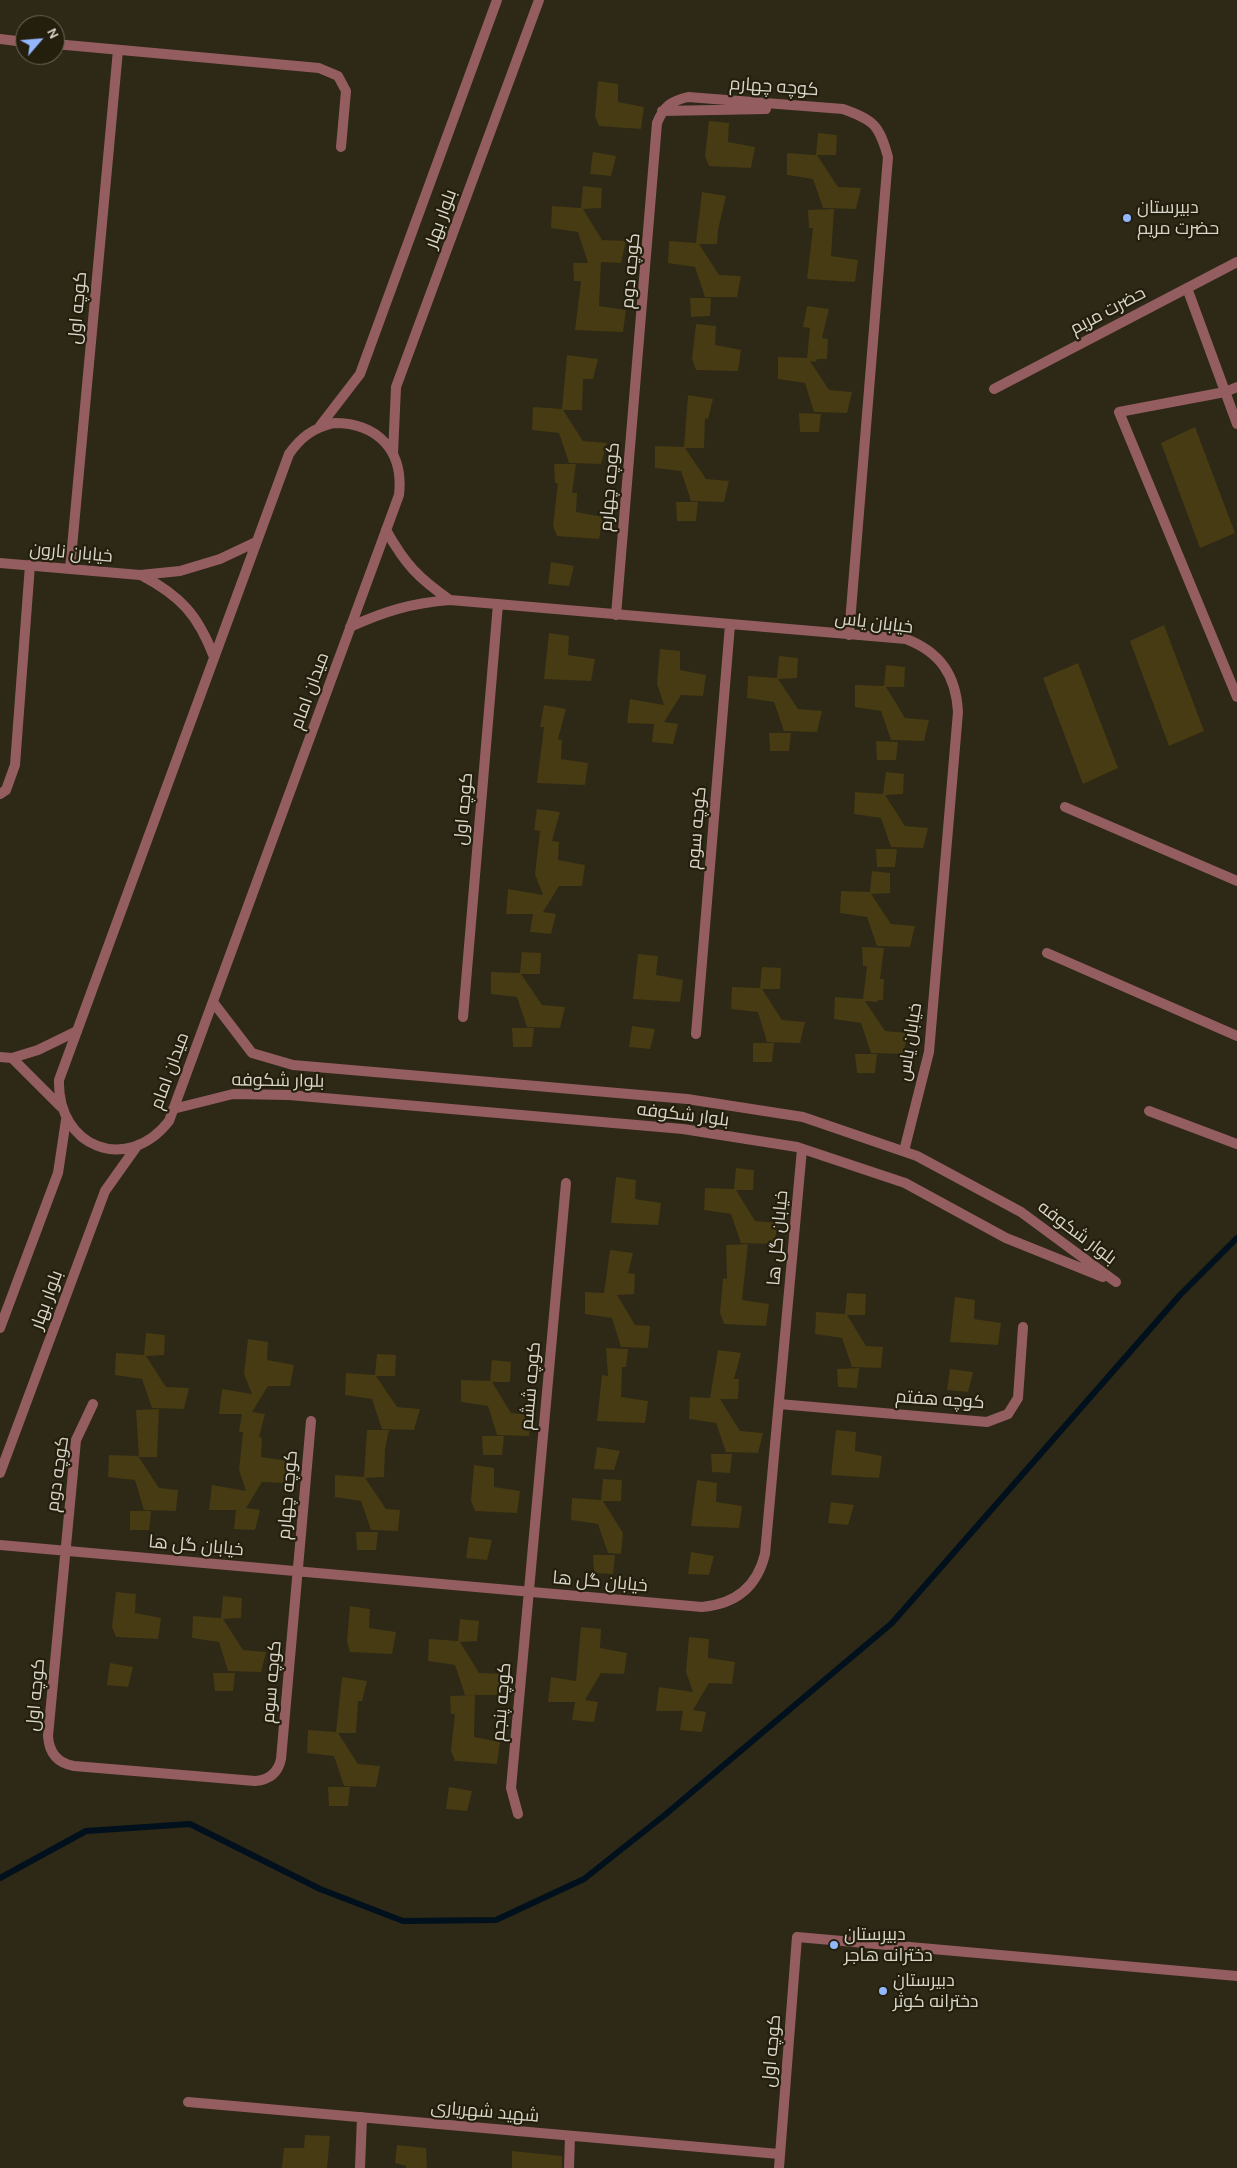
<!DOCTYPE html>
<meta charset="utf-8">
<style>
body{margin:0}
#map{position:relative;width:1237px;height:2168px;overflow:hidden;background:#2e2816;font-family:Karla,sans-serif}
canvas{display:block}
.north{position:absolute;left:15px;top:15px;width:50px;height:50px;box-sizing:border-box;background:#241f0d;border:1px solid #6c6859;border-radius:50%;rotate:63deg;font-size:14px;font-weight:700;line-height:20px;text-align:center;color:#d8d5ca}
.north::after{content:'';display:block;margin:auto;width:18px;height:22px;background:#93b7fd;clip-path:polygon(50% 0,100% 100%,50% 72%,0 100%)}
</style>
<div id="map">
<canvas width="1237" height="2168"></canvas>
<div class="north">N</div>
</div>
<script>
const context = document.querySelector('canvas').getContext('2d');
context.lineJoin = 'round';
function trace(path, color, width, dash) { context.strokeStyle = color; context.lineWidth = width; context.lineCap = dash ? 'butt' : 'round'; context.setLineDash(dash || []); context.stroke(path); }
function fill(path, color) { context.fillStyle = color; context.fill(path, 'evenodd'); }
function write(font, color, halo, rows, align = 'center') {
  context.font = font + ' Karla,Cairo,sans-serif'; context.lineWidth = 4.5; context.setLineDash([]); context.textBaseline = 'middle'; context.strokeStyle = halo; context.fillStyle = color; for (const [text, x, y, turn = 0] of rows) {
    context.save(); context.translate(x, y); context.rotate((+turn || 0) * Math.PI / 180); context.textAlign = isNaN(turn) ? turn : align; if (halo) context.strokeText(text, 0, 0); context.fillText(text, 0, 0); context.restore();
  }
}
const stream = new Path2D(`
 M0,1878L86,1831L190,1824L320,1889L403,1921L496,1920L584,1879L666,1814L892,1623L1180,1295L1237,1238`);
const building = new Path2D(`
 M598,81L618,84V102L644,107L641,129L599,126L595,116Z
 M709,121L729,123L728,142L755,147L751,168L709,166L705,156Z
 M818,133L837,135L836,155H817L838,187L861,188L856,209L823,208L813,179L787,175V153L816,155Z
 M593,152L616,156L611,176L590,174Z
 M583,186L602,188L601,208L583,209L602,240L626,241L621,263L601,262L599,306L626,310L623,332L575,330L581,281H574L573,263H588L578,232L551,228L552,206L581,208Z
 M702,192L726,196L718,230L717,244H699L719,275L741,276L737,297H705L695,267L668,263L669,241L696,243Z
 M834,209L831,256L858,260L855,282L807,279L813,228H809L808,210Z
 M690,298H711L710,316L691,317Z
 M807,306L829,309L822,338L828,339L827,359H817L816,362L810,361L829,390L852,392L847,413L814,412L805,383L778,379V357L807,358L810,328L803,327Z
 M696,324L716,326L715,345L741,350L738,371L696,370L692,359Z
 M567,355L598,359L593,379H583L582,410H563L583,441L607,443L601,464L569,463L559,433L532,430L533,407L562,409Z
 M688,395L713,399L708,419L705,418L704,448H685L706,479L729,481L724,502L691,501L681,471L655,468V446L684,447Z
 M799,413L821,414L819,432H800Z
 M1195,427L1235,533L1200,548L1161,443Z
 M554,464H576L572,493H577L576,512L603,517L599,539L557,536L553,526L558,483H555Z
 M676,502H698L696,521H677Z
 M551,562L574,566L569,586L548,584Z
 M1164,625L1204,731L1169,746L1130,641Z
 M549,633L569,636L568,655L595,659L591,681L544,679Z
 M660,649L680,651V670L706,675L703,696L681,695L664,722L678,724L673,744L652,742L654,724L627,723L630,699L664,705L657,684Z
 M779,656L798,658L797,678L778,679L798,709L822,711L817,732L784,731L774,702L747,698L748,676L777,678Z
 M1078,663L1118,768L1083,784L1043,678Z
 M886,665L905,667L904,687H886L905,718L929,720L924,741L891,740L881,711L855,707V685L884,686Z
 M544,705L566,709L558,739L562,740L561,759L588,763L585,785L537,783L544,727H540Z
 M769,733H791L789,751H770Z
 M876,741L898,742L896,760H877Z
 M886,772L904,774L903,794L885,795L905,826L928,828L923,848L891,847L881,818L854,814L855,792L883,794Z
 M537,809L560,812L552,841L559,842L558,860L585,865L582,886H559L543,912L556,914L551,934L530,932L533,914H506L508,889L543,895L535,874L540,831L534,830Z
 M876,849H897L895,867H877Z
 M872,871L890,873V893L871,894L891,924L915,926L910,947L877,946L867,917L840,913L841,891L870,892Z
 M862,947L884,948L880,979H884L883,1000H878L877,1002L865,1001L885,1031L908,1033L903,1054L871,1053L861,1023L834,1019L835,997L863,999L867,966H863Z
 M522,952L541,953L540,974H521L542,1005L565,1007L560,1028L527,1027L517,997L491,994V972L520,973Z
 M638,954L658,956L656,975L683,980L680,1002L633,999Z
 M762,967L781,968L780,989H762L782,1020L805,1022L800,1043L767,1042L758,1012L731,1009L732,987L760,988Z
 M632,1026L655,1029L650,1049L629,1047Z
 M512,1028H534L532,1047H513Z
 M753,1043H774L772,1062H753Z
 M855,1054H877L875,1073H857Z
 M736,1168L754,1170L753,1190H736L755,1221L779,1223L773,1244L741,1243L731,1214L704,1210L705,1188L734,1189Z
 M616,1177L636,1180L635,1199L661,1203L658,1225L611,1223Z
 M748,1244L742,1300L769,1304L766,1326L724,1324L720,1313L723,1278L727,1279L726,1245Z
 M610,1250L633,1253L628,1273L635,1274L634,1294L617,1295L635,1325L650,1326L648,1348L621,1347L612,1318L585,1314V1292L604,1293Z
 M847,1293L866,1294L865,1315H847L866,1346L883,1347L881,1368L852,1367L842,1338L815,1334L816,1312L845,1314Z
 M955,1297L975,1300L974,1319L1001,1323L998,1345L950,1342Z
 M146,1333L165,1335L164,1355L146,1356L166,1387L189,1388L184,1409L152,1408L142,1379L115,1375L116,1353L144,1355Z
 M248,1339L268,1342L267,1360L294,1365L290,1386H268L252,1412L265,1414L259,1437L262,1438L261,1457L288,1461L285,1483L262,1482L246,1508L260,1510L255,1530L234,1529L236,1510H209L212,1485L246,1491L239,1470L243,1432H239L242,1414H219L222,1389L252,1394L244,1374Z
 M606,1348L628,1349L626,1367H622L621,1397L648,1401L645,1423L597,1421L602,1375L608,1376Z
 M718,1350L741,1353L734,1379H739L738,1399H720L740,1431L763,1433L758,1453L726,1452L716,1423L689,1419L690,1397L710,1398Z
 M377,1354L396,1355L395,1376H376L397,1407L420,1409L414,1430L382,1429L372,1399L345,1395L346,1373L375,1375Z
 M492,1360L511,1362L510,1382H492L511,1413L531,1415L529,1436L497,1435L488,1406L461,1402V1380L490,1381Z
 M859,1368L857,1388L838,1387L837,1369Z
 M950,1369L973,1372L968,1392L947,1390Z
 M159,1409L157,1457H139L136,1410Z
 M367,1430H389L385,1449L384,1477L365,1478L386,1509L400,1510L398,1531L371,1530L361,1501L335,1497V1475L364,1477Z
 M836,1430L856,1432L855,1451L882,1456L879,1478L831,1475Z
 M482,1436H504L502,1455H483Z
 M597,1447L620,1451L614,1470L594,1469Z
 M711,1454H732L730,1473L712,1472Z
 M109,1455L138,1456L159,1488L178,1490L176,1511L144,1510L135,1480L108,1477Z
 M474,1465L494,1468V1487L520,1491L517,1513L475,1511L471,1501Z
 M603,1479L622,1480L621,1501H603L623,1533L621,1554L608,1553L598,1524L571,1520L572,1498L601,1500Z
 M697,1480L717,1483L716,1502L742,1506L739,1528L691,1526Z
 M831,1502L854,1505L848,1525L828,1523Z
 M130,1511H151L149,1530H130Z
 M356,1532H378L376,1550H357Z
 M469,1537L492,1540L487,1560L466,1558Z
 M691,1552L714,1556L709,1575L688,1574Z
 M593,1555H615L613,1574L594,1573Z
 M116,1592L136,1594L135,1613L161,1618L158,1639L116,1637L112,1627Z
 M223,1596L242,1598L241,1618L223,1619L243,1650L266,1652L261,1672L228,1671L219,1642L192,1638L193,1616L221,1618Z
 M350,1606L370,1609L369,1628L396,1632L392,1654L350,1652L347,1641Z
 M460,1619L479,1621L477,1641L460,1642L479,1673L503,1674L498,1695H465L455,1665L428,1661L429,1639L458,1641Z
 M581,1627L601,1629L600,1648L627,1653L624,1674L601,1673L585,1700L598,1702L594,1722L572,1720L575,1702H548L551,1677L576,1681Z
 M689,1637L709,1639L708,1658L735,1662L732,1684L709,1683L693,1710L706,1712L702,1732L680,1730L683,1711H656L659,1687L693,1692L686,1672Z
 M110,1663L133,1667L128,1687L107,1685Z
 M213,1673H235L233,1691H215Z
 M342,1677L367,1681L362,1701H358L356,1733H338L358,1764L380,1766L376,1787L344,1786L334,1756L307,1753L308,1730L336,1732Z
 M475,1695L474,1737L500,1742L497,1764L455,1761L451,1751L455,1714H451L450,1696Z
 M328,1787H350L348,1806H329Z
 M449,1787L472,1791L467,1811L446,1809Z
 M305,2135L330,2136L327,2168H282L284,2148H304Z
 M397,2145L426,2148L427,2168H406V2166L395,2163Z
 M512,2151L562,2156V2168H512Z`);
const minor = new Path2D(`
 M0,39L25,42
 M55,44L319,68L338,76L346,91L341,147
 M662,111L766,109
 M1187,288L1237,424
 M1237,387L1225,392L1119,412L1237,697
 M994,389L1237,262
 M386,530C405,564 418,578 450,600
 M70,569L118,50
 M616,615L657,123C664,106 671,101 688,97L843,109C874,120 879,125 888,157L849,635
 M350,627C385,611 412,603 450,600L906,639C940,652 956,675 958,712L929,1052L904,1151
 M0,794L6,790L15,765L30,565
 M1065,807L1237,881
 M1047,953L1237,1036
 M463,1017L498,604
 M696,1034L730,625
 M61,1107L12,1058L38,1050L77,1031
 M1149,1111L1237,1144
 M93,1404L76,1440L48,1736C49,1752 57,1763 74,1766L255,1781C269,1780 278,1773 281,1759L311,1421
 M779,1404L987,1422L1008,1414L1018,1398L1023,1327
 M0,1545L702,1607C736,1604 757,1587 765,1554L802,1149
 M518,1814L511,1788L566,1183
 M188,2102L779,2154
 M360,2168L362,2117
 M569,2168L570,2136
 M779,2168L797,1937L1237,1976`);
const tertiary = new Path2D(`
 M334,423C378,423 404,451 399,495L169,1121C127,1175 57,1147 59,1080L289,454C301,437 313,428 334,423Z
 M320,426L360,374L497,0
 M393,454L396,387L539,0
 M0,563L140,575L180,571L220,559L256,542
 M141,575C181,596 198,615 214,657
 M213,1002L252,1053L293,1065L687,1099L803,1117L917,1156L1021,1212L1116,1282
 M0,1057L12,1058
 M173,1109L233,1094L289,1095L683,1129L797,1147L905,1183L1006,1238L1103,1277
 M0,1328L58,1173L66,1120
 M0,1473L105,1191L137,1146`);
const markers = [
 [1127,218,5,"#93b7fd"],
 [834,1945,5,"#93b7fd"],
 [883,1991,5,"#93b7fd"]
];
const streetNames = [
 ["کوچه چهارم",774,87,4],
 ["بلوار بهار",441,219,-70],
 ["کوچه دوم",631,271,-85],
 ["کوچه اول",78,308,-85],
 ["حضرت مریم",1108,311,-28],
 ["کوچه چهارم",610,487,-85],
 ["خیابان نارون",71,553,5],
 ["خیابان یاس",874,623,7],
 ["میدان امام",310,691,-70],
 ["کوچه اول",464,809,-85],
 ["کوچه سوم",697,828,-85],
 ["خیابان یاس",910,1042,-81],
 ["میدان امام",170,1071,-70],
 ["بلوار شکوفه",278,1081,1],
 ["بلوار شکوفه",683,1115,7],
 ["بلوار شکوفه",1077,1233,37],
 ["خیابان گل ها",778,1238,-85],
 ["بلوار بهار",47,1300,-70],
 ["کوچه ششم",531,1386,-85],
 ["کوچه هفتم",940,1400,4],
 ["کوچه دوم",58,1474,-82],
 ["کوچه چهارم",288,1495,-85],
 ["خیابان گل ها",196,1546,5],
 ["خیابان گل ها",600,1582,5],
 ["کوچه سوم",272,1682,-85],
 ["کوچه اول",36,1695,-85],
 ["کوچه پنجم",502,1702,-85],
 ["کوچه اول",772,2051,-85],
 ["شهید شهریاری",485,2112,5]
];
const poiNames = [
 ["دبیرستان",1137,208],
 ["حضرت مریم",1137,229],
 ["دبیرستان",844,1935],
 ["دخترانه هاجر",844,1956],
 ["دبیرستان",893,1981],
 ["دخترانه کوثر",893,2002]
];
trace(stream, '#00101c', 6);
fill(building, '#463b13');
trace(minor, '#945e61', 10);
trace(tertiary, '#945e61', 10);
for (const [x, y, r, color] of markers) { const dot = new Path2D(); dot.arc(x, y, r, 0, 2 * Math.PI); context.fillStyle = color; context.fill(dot); trace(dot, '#241f0d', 2); }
write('18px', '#d8d5ca', '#241f0d', streetNames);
write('18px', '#d8d5ca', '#241f0d', poiNames, 'left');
</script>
